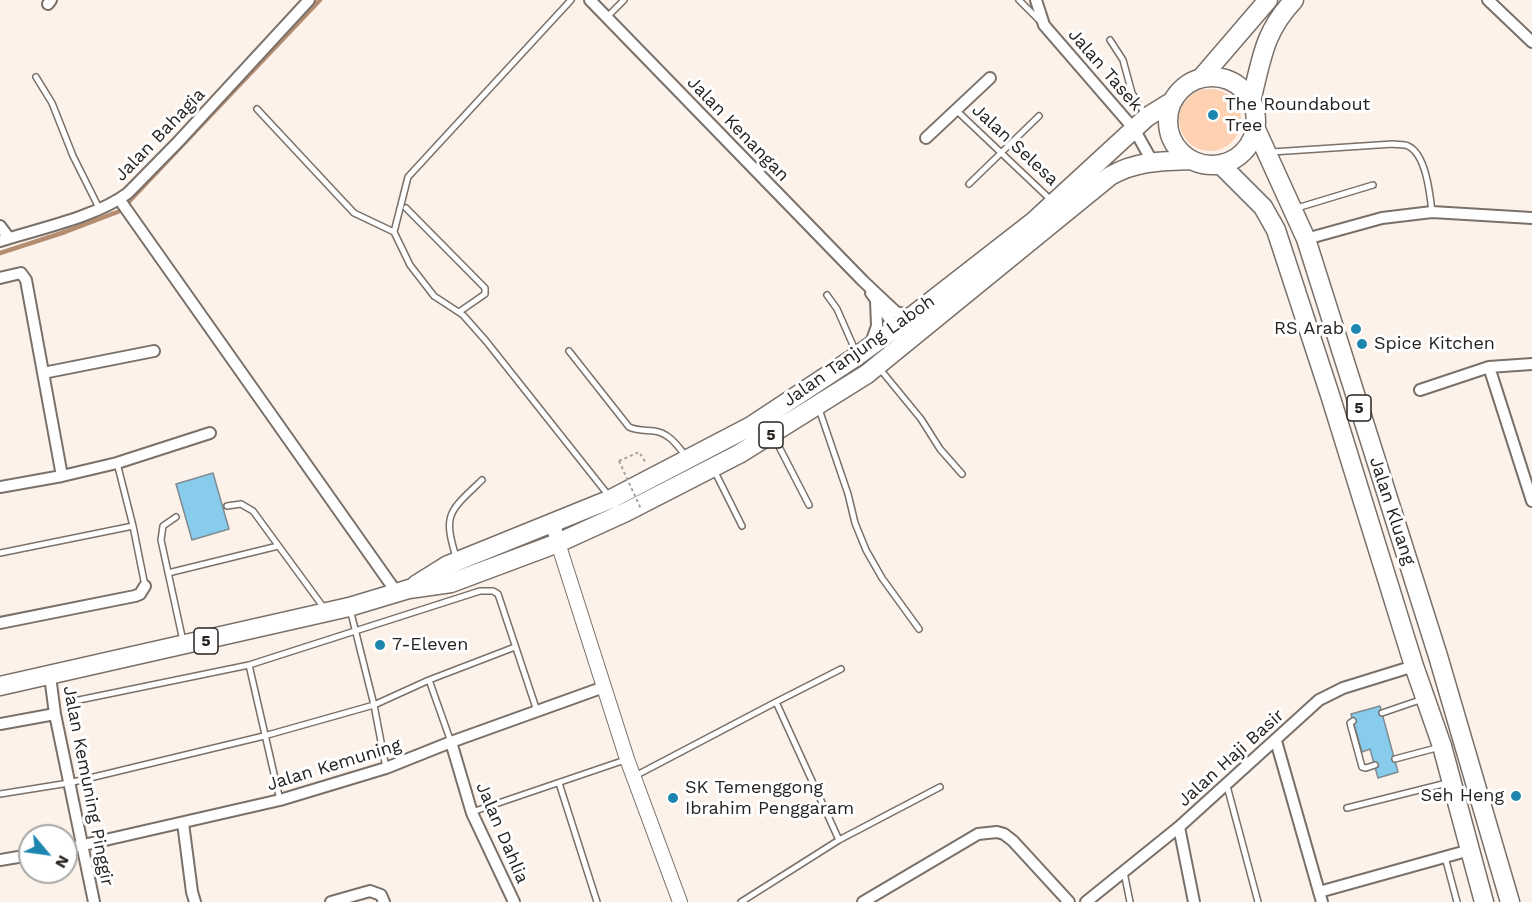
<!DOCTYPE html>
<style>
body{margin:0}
#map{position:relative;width:1532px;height:902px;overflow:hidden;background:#fdf2ea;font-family:"Work Sans",sans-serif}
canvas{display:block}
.north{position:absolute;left:18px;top:824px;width:60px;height:60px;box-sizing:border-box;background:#fff;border:2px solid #a8a7a5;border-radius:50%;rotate:119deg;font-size:16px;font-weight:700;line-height:24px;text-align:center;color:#26221f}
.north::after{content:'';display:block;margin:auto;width:21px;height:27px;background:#1d86ae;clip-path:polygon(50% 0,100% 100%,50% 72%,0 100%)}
</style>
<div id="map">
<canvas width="1532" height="902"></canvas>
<div class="north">N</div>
</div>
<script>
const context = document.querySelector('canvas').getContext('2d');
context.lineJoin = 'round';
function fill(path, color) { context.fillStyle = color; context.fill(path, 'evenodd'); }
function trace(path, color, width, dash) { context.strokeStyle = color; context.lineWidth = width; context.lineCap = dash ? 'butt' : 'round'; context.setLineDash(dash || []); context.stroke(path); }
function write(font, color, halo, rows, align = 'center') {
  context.font = font + ' "Work Sans",sans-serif'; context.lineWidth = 6; context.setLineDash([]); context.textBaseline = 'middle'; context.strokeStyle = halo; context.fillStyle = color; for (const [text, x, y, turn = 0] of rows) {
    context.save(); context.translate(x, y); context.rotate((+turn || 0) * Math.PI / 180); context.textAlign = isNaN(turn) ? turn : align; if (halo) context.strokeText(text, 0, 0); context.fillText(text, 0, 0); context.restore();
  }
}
const green = new Path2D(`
 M1179 120a31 31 0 1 1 62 0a31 31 0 1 1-62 0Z`);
const stream = new Path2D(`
 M0,253L65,232L120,211L320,0`);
const building = new Path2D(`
 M213,473L229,529L192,540L176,484Z
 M1380,706L1398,772L1378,778L1370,749L1362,752L1351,714Z`);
const path = new Path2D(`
 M619,461L639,452L646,463`);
const service = new Path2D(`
 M571,0L408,177L394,232L410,265L434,296L463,315L486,341L609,496
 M1019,0L1039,20
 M607,17L624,0
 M1110,40L1123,60L1132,93L1146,116
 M36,77L52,103L73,156L99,208
 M257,109L354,213L394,232
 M956,110L1052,201
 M1272,152L1393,144C1397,145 1404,144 1408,146C1426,154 1430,194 1432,212
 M969,184L1039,116
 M406,208L485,288V294L459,312
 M1297,208L1373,185
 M827,295L837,309L856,352
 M569,351L629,427C638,431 645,430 654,431C669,433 677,445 685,455
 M880,369L921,419L940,449L962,474
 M819,409L848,494L855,523L866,550L882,578L919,629
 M774,437L809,505
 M117,463L133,526L145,586
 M714,470L742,526
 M227,506L241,504L253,511L324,608
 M176,517L163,526L161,540L183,641
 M0,553L133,526
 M457,560C442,513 449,512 482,480
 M168,573L278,546
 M350,609L374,705L386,768
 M249,665L280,800
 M429,680L451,742
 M79,700L249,665L480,591H493L498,594L537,711
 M776,702L841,669
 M1382,713L1423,699
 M1353,721L1350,723L1362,767L1366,768L1375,765
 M1395,759L1440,747
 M635,776L776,702L839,840
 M559,783L597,902
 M1227,786L1258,902
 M0,794L69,783L264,736L374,705L429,680L515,647
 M1347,808L1447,783
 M472,812L625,760
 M1445,857L1457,902
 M1124,872L1130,902
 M741,902L839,840L940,787`);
const minor = new Path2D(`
 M590,0L863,281L896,312L912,316
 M1036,0L1044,25L1134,129L1152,161
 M1488,0L1532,42
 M48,4L51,0
 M926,138L990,78
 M119,199L397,593
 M0,226L9,238
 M1306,239L1382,218L1432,212L1532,218
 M0,241C38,229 96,217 128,193L178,142L309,0
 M0,278L21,273L26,280L62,476
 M871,293L899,332
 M871,343L877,326L876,300
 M1489,367L1532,501
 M43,373L154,351
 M1420,390L1489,367L1532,364
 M0,487L62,476L117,463L210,433
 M0,623L135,596L140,594L145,586
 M50,676L55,714L94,902
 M0,724L55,714
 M1276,741L1322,902
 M451,742L472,813L514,902
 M183,823L192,892L195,902
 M1179,827L1194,902
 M66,849L280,800L386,768L451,742L604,687
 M0,860L30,855
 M1319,892L1470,850
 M331,902L370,891L381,895L384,902
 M863,902L978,834L997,832L1004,834L1013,841L1069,902
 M1086,902L1179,827L1319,700L1343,688L1414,666`);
const tertiary = new Path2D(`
 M553,523L558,543L627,759L680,902`);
const primary = new Path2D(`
 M1201,78L1268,0
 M1251,101C1262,59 1263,33 1294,0`);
const trunk = new Path2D(`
 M1168 121a44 44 0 1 1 88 0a44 44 0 1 1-88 0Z
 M1255,127L1306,239L1438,656L1510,902
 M1220,164L1263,207L1276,230L1330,395L1414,666L1442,746L1484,902
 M416,585L448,565L611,499L751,426L857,356L912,316L1034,221L1147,117L1173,101
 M0,686L349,607L409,589L451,583L558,543L626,512L739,454L867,374L1110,176C1136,161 1161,161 1191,160`);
const pathBridge = new Path2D(`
 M619,461L641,509`);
const markers = [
 [1213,115,6,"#1d86ae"],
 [1356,329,6,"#1d86ae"],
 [1362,344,6,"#1d86ae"],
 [380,645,6,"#1d86ae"],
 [1516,796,6,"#1d86ae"],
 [673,798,6,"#1d86ae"]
];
const shields = [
 [1359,408,24],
 [771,435,24],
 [206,641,24]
];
const shieldNames = [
 ["5",1359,408],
 ["5",771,435],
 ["5",206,641]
];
const streetNames = [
 ["Jalan Tasek",1105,70,49],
 ["Jalan Kenangan",738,129,46],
 ["Jalan Bahagia",160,135,-46],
 ["Jalan Selesa",1015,145,43],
 ["Jalan Tanjung Laboh",859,351,-35],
 ["Jalan Kluang",1392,511,72],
 ["Jalan Haji Basir",1231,758,-42],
 ["Jalan Kemuning",334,765,-17],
 ["Jalan Kemuning Pinggir",88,786,79],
 ["Jalan Dahlia",502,833,67]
];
const poiNames = [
 ["The Roundabout",1225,105],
 ["Tree",1225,126],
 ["RS Arab",1344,329,"right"],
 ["Spice Kitchen",1374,344],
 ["7-Eleven",392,645],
 ["SK Temenggong",685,788],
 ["Ibrahim Penggaram",685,809],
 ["Seh Heng",1504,796,"right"]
];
fill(green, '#fdd1b2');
trace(stream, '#b48c6f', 4.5);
fill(building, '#87cced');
trace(building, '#808b91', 1.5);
trace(service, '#797069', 8);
trace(minor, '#797069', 14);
trace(tertiary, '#797069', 16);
trace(primary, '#797069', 21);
trace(trunk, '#797069', 21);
trace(path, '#a79f99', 2, [3, 3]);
trace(service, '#fff', 5);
trace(minor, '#fff', 10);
trace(tertiary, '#fff', 14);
trace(primary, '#fff', 18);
trace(trunk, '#fff', 18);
trace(pathBridge, '#a79f99', 2, [3, 3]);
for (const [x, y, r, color] of markers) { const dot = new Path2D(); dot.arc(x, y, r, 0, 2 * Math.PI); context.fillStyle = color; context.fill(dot); trace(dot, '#fff', 2); }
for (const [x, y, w] of shields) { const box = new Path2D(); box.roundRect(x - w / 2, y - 13, w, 26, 4.5); context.fillStyle = '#fff'; context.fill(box); trace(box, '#26221f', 1.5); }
write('bold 16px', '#26221f', null, shieldNames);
write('18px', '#26221f', '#fff', streetNames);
write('18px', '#26221f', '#fff', poiNames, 'left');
</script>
